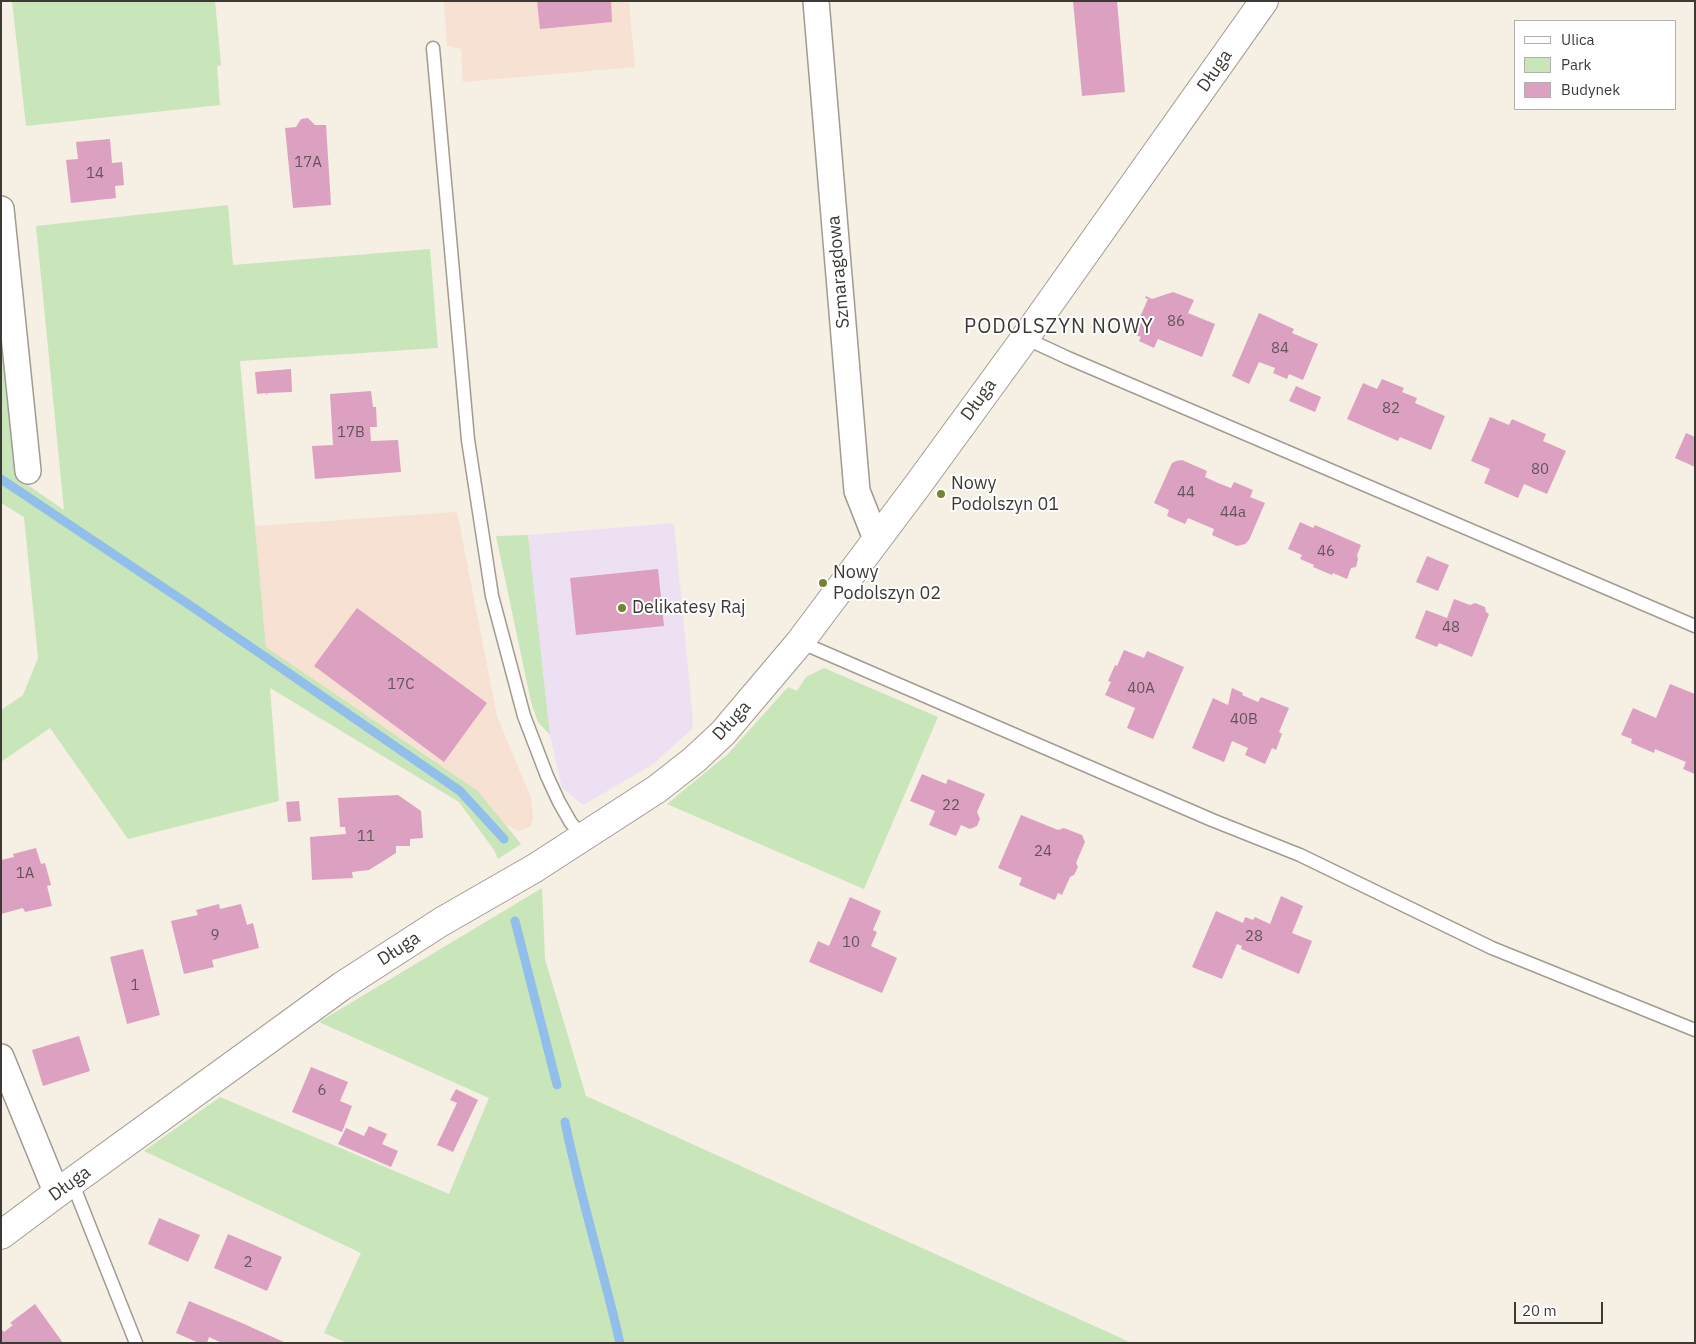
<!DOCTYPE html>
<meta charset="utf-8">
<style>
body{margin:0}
#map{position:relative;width:1696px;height:1344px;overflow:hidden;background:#f6efe3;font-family:"IBM Plex Sans",sans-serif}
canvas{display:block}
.frame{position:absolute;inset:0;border:2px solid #3d3a36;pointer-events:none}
.legend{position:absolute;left:1514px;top:20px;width:162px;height:90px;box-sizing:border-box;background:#fff;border:1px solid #b1b0af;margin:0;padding:6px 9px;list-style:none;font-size:15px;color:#3d3a36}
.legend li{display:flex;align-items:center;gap:10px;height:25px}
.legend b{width:25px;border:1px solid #b1b0af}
.scale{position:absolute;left:1514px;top:1302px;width:89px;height:22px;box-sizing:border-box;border:2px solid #3d3a36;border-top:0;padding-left:6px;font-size:15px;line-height:18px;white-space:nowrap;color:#3d3a36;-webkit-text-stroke:4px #fff;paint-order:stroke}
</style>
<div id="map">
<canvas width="1696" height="1344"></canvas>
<div class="frame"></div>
<ul class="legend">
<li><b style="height:6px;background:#fff"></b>Ulica</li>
<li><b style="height:14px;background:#c9e5ba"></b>Park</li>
<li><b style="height:14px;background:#dca1c1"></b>Budynek</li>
</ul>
<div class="scale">20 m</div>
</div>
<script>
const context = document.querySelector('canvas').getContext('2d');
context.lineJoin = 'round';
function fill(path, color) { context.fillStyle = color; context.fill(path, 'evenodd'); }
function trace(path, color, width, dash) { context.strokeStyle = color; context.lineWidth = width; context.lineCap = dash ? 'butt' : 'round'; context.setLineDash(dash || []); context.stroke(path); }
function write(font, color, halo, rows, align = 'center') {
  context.font = font + ' "IBM Plex Sans",sans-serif'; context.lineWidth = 4; context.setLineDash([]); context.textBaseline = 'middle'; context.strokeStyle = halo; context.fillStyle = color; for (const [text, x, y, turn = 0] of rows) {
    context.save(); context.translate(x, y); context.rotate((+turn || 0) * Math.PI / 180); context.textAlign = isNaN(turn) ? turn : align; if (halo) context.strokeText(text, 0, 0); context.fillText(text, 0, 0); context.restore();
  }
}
const commercial = new Path2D(`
 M674,523L693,720L692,729L652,765L583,805L562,788L550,735L528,535Z`);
const industrial = new Path2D(`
 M444,1H629L635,67L463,82L461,49L447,46Z
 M457,512L497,716L531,798L533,817L531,826L519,831L506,825L478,791L266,647L255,526Z`);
const green = new Path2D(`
 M12,1H215L221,65L217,66L220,105L26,126Z
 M228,205L233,265L430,249L438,348L240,361L266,647L478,791L521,844L498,859L494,850L459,802L270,688L279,801L128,839L50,728L1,762V710L23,695L38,658L24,517L1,503V311L19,479L64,510L36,226Z
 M528,535L550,735L538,722L531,702L496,536Z
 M824,668L938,717L864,889L667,804L728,754L788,687L797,691L806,677Z
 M542,888L545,959L586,1096L1132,1343H347L324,1333L361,1253L144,1151L220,1097L449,1194L489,1098L319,1022Z`);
const stream = new Path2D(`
 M1,479L194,608L460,791L504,839
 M515,921L557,1085
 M565,1122C580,1196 603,1269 620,1343`);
const building = new Path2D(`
 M537,1H611L612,22L540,29Z
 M1073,1H1117L1125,92L1082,96Z
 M308,118L315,125H326L331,205L293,208L285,128L296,127L301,119Z
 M110,139L112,163L122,162L124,185L115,186L116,198L71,203L66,160L78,159L76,142Z
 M1173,292L1194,300L1188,313L1215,324L1202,357L1158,339L1154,348L1139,341L1141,337L1136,335L1142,320L1139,319L1148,299L1145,298L1146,296L1152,299Z
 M1259,313L1294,329L1292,333L1318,344L1303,380L1289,374L1287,379L1273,373L1275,368L1259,362L1249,384L1232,376Z
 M291,369L292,392L268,393L266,395V393L257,394L255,372Z
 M1382,379L1404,388L1402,392L1417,398L1415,403L1445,416L1431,450L1400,437L1398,441L1347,419L1363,383L1377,389Z
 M1296,386L1321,397L1315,412L1289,401Z
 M371,391L373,407H376L377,427H370L371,441L398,440L401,472L315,479L312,446L333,445L330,394Z
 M1490,417L1509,425L1512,419L1546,434L1543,441L1566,451L1547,494L1524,484L1518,498L1484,483L1490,469L1471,461Z
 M1686,433L1695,437V467L1675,458Z
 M1182,460L1207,471L1205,477L1218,483L1231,488L1234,482L1253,490L1250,497L1265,503L1249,540L1245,544L1237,546L1212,535L1214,529L1188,518L1185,524L1167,516L1169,510L1154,503L1172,463L1176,461Z
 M1300,522L1313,528L1315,525L1361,545L1357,555L1358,559L1356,567L1351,568L1347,579L1333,573L1332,575L1313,567L1314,565L1300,559L1302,555L1288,549Z
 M1427,556L1449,565L1438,591L1416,582Z
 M658,569L664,626L576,635L570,578Z
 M1454,599L1470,605L1475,603L1485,607L1486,612L1489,614L1472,657L1439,643L1437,647L1415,638L1426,610L1447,618Z
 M357,608L487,703L444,762L314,666Z
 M1124,650L1144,658L1147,651L1184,667L1153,739L1127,728L1135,708L1105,695L1111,682L1108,681L1115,665L1117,666Z
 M1670,684L1695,694V774L1683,769L1686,762L1655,749L1654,753L1631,743L1632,739L1621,735L1633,708L1656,718Z
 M1232,688L1243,693L1242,695L1258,702L1261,697L1289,708L1279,732L1282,734L1276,750L1272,748L1265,764L1245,755L1248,748L1232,741L1224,762L1192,748L1213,698L1228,705Z
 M922,774L946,784L948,779L985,794L977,812L980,819L977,826L970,829L961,825L956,836L929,825L935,811L910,801Z
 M398,795L421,811L423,838L410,839V846H396V853L369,870L352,872L353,878L312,880L310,837L346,834L345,827H340L338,798Z
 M299,801L301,821L288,822L286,802Z
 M1021,815L1058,830L1064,828L1082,835L1085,842L1076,863L1078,867L1074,875L1070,877L1062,895L1058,893L1055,900L1019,885L1022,878L998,868Z
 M36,848L41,864L45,863L51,885L47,886L52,906L25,912L23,908L1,914V860L14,857L13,854Z
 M1281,896L1303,906L1292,933L1312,941L1299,974L1241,949L1242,946L1237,944L1222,979L1192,967L1216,911L1243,923L1245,917L1253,920L1255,917L1270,924Z
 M850,897L881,911L873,930L877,932L871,946L897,958L882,993L809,962L818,941L829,946Z
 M219,904L220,909L241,904L247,925L253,923L259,948L212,960L214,967L184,974L171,921L198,915L196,910Z
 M143,949L160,1015L127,1024L110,957Z
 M79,1036L90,1071L43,1086L32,1050Z
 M311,1067L348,1082L340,1101L352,1106L342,1132L292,1112Z
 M456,1089L478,1100L453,1152L437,1145L457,1103L450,1100Z
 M369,1126L387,1134L382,1144L398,1151L391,1167L338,1144L346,1128L364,1136Z
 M159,1218L200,1235L188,1262L148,1244Z
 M228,1234L282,1257L267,1291L214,1268Z
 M189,1301L242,1323L286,1343H222L209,1337L207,1343H199L176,1333Z
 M35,1304L63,1343H1V1329L4,1332L13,1325L10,1323Z`);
const service = new Path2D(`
 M433,48L468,440L492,596L524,716L547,776L559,802L571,823L584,837
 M1025,338L1068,358L1695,626
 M800,642L1212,820L1300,855L1492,948L1695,1030
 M72,1182L136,1343`);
const minor = new Path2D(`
 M816,1L857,491L876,539
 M1,209L28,471
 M1,1057L57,1194`);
const tertiary = new Path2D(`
 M1,1235L72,1182L342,986L441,922L535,868L657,789L694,760L723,733L800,642L917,486L1025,338L1264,1`);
const markers = [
 [941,494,5,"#768331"],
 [823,583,5,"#768331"],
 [622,608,5,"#768331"]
];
const numberNames = [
 ["17A",308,163],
 ["14",95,174],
 ["86",1176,322],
 ["84",1280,349],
 ["82",1391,409],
 ["17B",351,433],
 ["80",1540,470],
 ["44",1186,493],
 ["44a",1233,513],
 ["46",1326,552],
 ["48",1451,628],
 ["17C",401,685],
 ["40A",1141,689],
 ["40B",1244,720],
 ["22",951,806],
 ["11",366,837],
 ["24",1043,852],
 ["1A",25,874],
 ["9",215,936],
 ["28",1254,937],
 ["10",851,943],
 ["1",135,986],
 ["6",322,1091],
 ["2",248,1263]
];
const streetNames = [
 ["Długa",1215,71,-55],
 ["Szmaragdowa",839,272,-95],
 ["Długa",979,400,-54],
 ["Długa",732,721,-47],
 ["Długa",399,949,-33],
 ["Długa",70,1184,-36]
];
const poiNames = [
 ["Nowy",951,484],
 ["Podolszyn 01",951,505],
 ["Nowy",833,573],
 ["Podolszyn 02",833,594],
 ["Delikatesy Raj",632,608]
];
const quarterNames = [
 ["PODOLSZYN NOWY",1059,327]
];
fill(commercial, '#eee0f3');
fill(industrial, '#f6e1d3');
fill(green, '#c9e5ba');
trace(stream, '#91beeb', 9);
fill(building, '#dca1c1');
trace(service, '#a29b91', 15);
trace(minor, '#a29b91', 28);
trace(tertiary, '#a29b91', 30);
trace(service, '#fff', 12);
trace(minor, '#fff', 25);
trace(tertiary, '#fff', 28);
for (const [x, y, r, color] of markers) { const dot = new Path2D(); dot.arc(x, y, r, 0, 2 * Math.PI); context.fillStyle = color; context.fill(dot); trace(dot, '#fff', 2); }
write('15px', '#655459', null, numberNames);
write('18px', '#3d3a36', '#fff', streetNames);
write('18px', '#3d3a36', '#fff', poiNames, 'left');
context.letterSpacing = '1px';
write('20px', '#3d3a36', '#fff', quarterNames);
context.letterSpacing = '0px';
</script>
